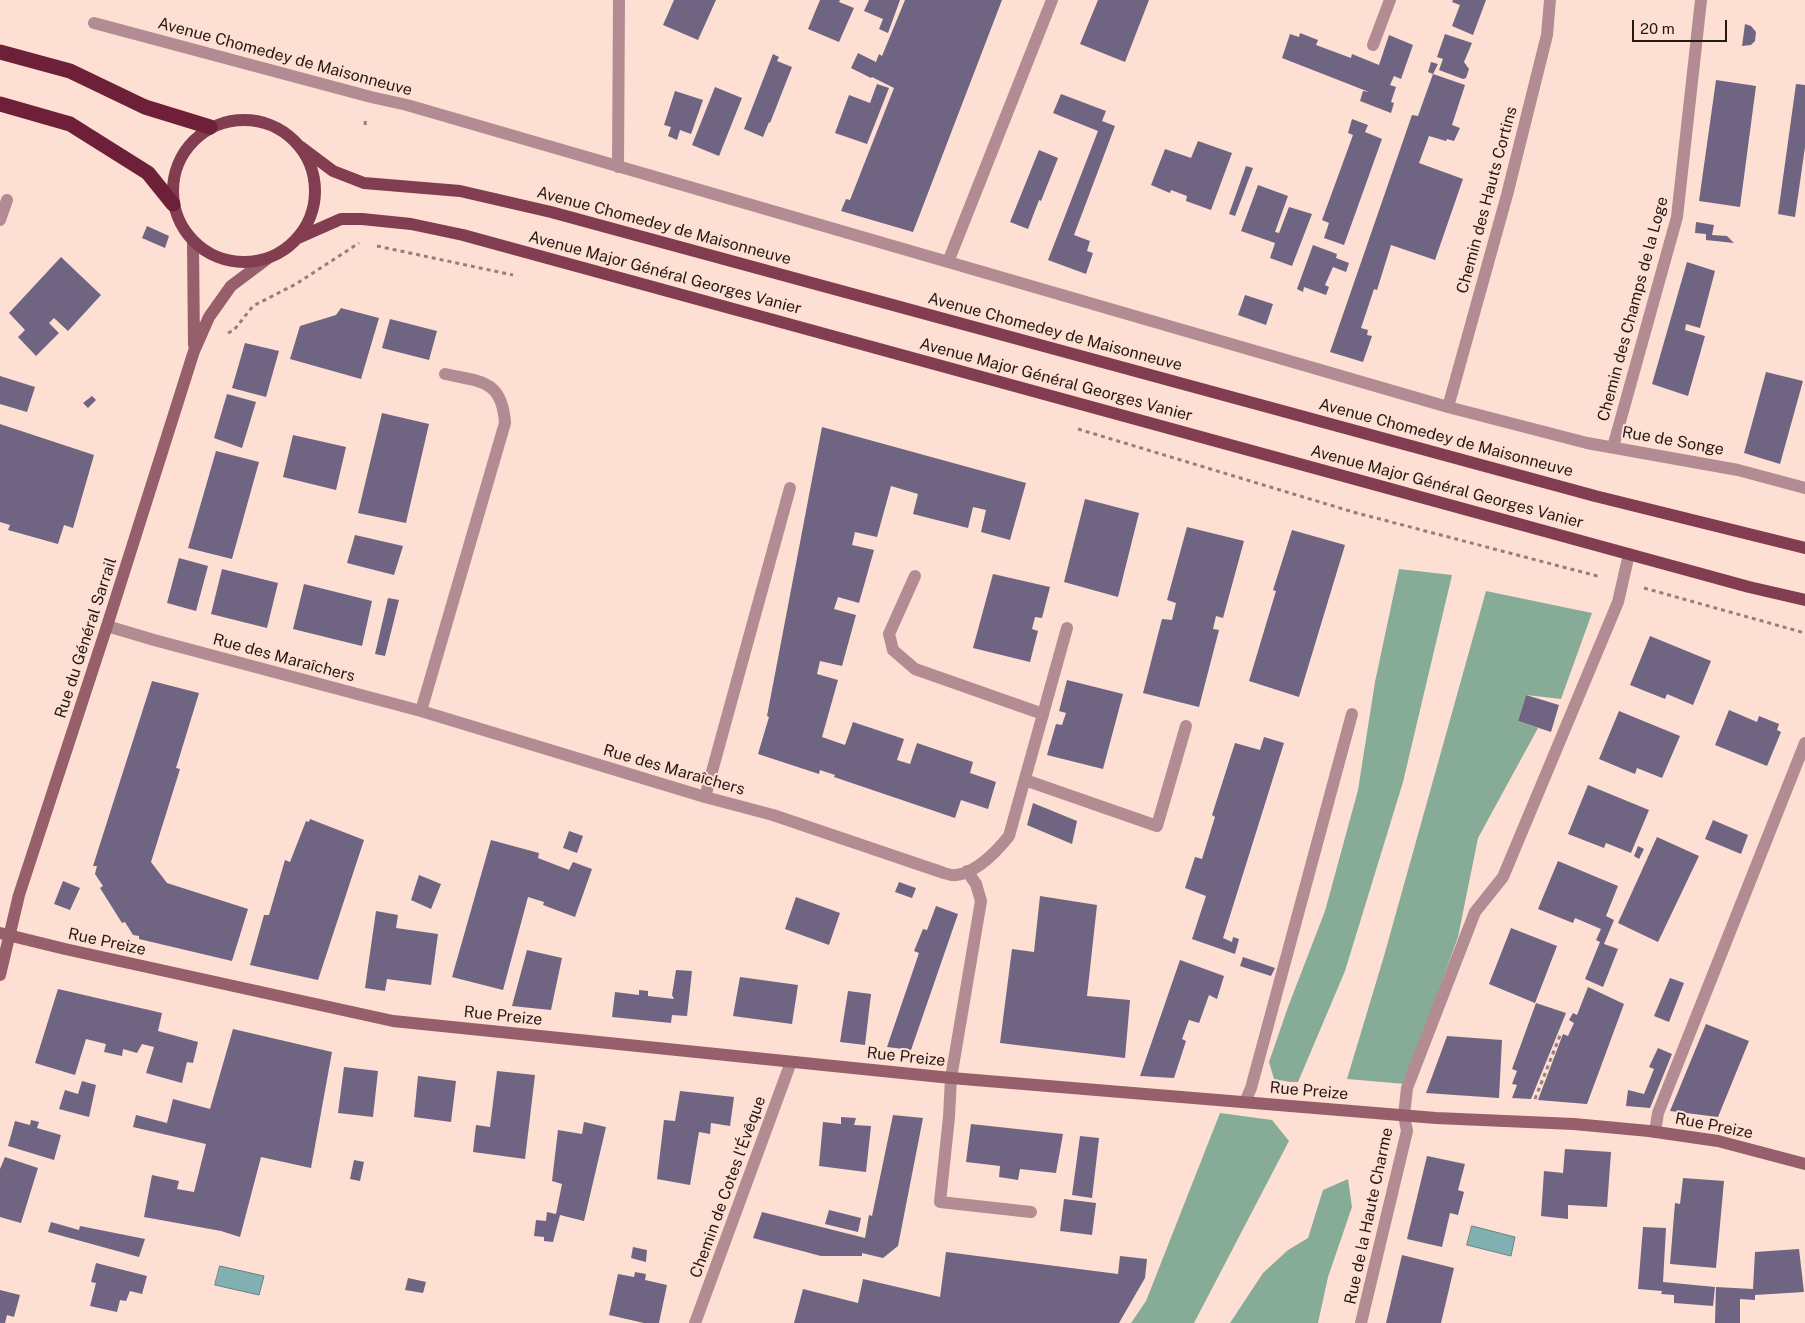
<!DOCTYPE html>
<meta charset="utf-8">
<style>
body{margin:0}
#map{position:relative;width:1805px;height:1323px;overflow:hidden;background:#fedfd3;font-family:"Public Sans",sans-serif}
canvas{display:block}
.scale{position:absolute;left:1632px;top:20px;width:95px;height:22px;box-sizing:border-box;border:2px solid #261914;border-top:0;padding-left:6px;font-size:15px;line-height:18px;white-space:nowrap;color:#261914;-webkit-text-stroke:4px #fedfd3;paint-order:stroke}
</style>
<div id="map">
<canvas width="1805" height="1323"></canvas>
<div class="scale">20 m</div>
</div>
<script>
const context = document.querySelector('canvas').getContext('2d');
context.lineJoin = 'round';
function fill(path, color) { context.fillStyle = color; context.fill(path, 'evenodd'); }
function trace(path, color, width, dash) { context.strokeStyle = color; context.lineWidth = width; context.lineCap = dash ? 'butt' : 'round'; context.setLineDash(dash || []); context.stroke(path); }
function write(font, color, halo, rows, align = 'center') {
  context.font = font + ' "Public Sans",sans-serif'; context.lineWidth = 4; context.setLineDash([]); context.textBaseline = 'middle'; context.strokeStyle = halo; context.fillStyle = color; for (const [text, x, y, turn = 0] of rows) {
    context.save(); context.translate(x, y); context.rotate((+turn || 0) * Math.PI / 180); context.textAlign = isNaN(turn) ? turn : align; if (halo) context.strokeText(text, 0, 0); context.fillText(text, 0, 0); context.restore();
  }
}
const forest = new Path2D(`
 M1399,569L1452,575L1403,782L1345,971L1298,1082H1290L1274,1079L1269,1062L1288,1007L1325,911L1358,790L1375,682Z
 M1486,591L1592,613L1561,699L1526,695L1518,721L1538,728L1478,838L1458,937L1405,1084L1347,1079L1384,956Z
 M1220,1113L1272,1120L1289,1141L1194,1323H1131L1146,1301Z
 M1348,1179L1352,1207L1328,1277L1318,1323H1230L1263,1273L1288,1250L1308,1238L1323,1190Z`);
const water = new Path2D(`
 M1472,1226L1515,1237L1511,1256L1467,1245Z
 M220,1266L264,1276L259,1295L215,1285Z`);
const building = new Path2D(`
 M674,0H716L698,40L663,25Z
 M820,0H840L839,2L854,8L839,42L808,29Z
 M869,0H900L888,33L879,29L883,19L864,11Z
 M905,0H1002L913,232L841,211L846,199L850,200L894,88L872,77L871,78L851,68L858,53L876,62L879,54L882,56Z
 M1098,0H1149L1125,62L1080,44Z
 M1453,0H1486L1473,35L1452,26L1460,5L1452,2Z
 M1745,24L1751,26L1756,32L1755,41L1751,45L1742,46Z
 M1300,33L1318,40L1316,45L1351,58L1352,54L1379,65L1389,35L1413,45L1401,79L1394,76L1390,85L1396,87L1391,102L1394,103L1391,113L1360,101L1363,91L1369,92L1282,58L1290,34L1299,37Z
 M1445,34L1472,43L1464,62L1469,69L1466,78L1463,79L1439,70L1443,59L1437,57Z
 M773,54L779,57L777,61L792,67L770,123L769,122L763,137L744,129Z
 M1431,62L1438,64L1433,74L1428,72Z
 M1433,74L1465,85L1452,125L1460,128L1454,141L1447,139L1446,141L1429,136L1419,163L1463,179L1435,260L1391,245L1377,290L1374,289L1361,328L1368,330L1367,335L1372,336L1363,362L1330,352L1412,115L1418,116Z
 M1716,80L1756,86L1740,207L1699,201Z
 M877,84L889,88L867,144L835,133L849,95L870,103Z
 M1796,84L1805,85V147L1795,217L1778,214Z
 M715,87L742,98L719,156L692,145Z
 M675,91L703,100L691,134L680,130L677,140L668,136L671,127L664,125Z
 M1061,94L1106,111L1102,121L1115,126L1074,235L1090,241L1087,251L1093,253L1086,274L1048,260L1098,131L1053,113Z
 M1352,119L1368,125L1365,132L1382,139L1344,245L1324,238L1329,223L1322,220L1353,135L1348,133Z
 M1198,141L1232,153L1211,210L1186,201L1187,196L1171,190L1170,193L1151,185L1165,149L1191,158Z
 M1039,150L1058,158L1041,201L1039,200L1028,229L1010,222Z
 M1246,166L1253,168L1235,216L1229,214Z
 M1258,185L1288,196L1275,232L1279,233L1289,207L1312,214L1292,266L1270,258L1275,243L1241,231Z
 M1696,222L1714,225L1712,235L1727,236L1734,243L1706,240V234L1695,233Z
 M147,226L169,236L165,248L142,238Z
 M1313,245L1337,254L1336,258L1349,263L1346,272L1333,267L1325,285L1329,287L1326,295L1304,287L1303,292L1297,289Z
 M61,257L101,295L68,331L54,318L49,323L59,333L36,356L18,337L25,330L9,313Z
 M1687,262L1715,271L1700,328L1686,324L1685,330L1705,336L1688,396L1652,384Z
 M1245,295L1273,304L1266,325L1238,315Z
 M341,308L379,318L361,379L290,359L300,326L336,315Z
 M390,319L437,331L429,360L382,348Z
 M245,343L279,351L266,397L232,388Z
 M1766,372L1803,381L1780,464L1744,453Z
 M0,376L35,387L27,412L0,404Z
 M227,394L256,402L242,448L214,438Z
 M92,396L96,400L88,408L83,403Z
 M382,413L429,424L406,523L358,513Z
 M0,424L94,455L73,528L64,525L58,544L8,530L10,525L0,522Z
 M822,427L1026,483L1010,540L981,532L986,510L973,507L968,528L913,514L918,494L891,486L877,537L855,532L852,545L874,550L859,603L838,597L834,609L856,615L842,666L820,661L817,674L838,680L822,737L845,745L853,722L904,739L897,760L910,764L917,743L973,762L970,773L996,782L988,809L961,800L955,818L834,777L835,775L820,770L819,774L758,754L769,717L767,716Z
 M293,435L346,447L336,490L283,477Z
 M216,451L259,462L232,559L188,548Z
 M1085,499L1139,513L1118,597L1064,582Z
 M1187,527L1244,541L1223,618L1216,616L1213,629L1219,630L1199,707L1143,693L1162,619L1172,620L1176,603L1167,600Z
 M1292,530L1345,545L1299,697L1249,681L1276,591L1273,590Z
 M355,535L403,546L394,575L347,563Z
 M179,558L208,566L196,611L167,603Z
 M222,569L278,583L267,628L211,614Z
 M993,574L1050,587L1042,618L1035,617L1032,629L1038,631L1030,662L973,648Z
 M304,584L372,601L362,646L293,629Z
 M388,598L399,600L385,656L375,654Z
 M1650,636L1711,661L1693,705L1667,694L1665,699L1630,685Z
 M1067,680L1123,694L1103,769L1047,755L1056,724L1062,725L1066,713L1059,711Z
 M152,681L199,693L176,768L180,769L151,862L167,883L248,909L232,961L139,939V936L133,935L125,922L122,923L100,888L103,886L95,874L97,866H93Z
 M1526,695L1559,705L1551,732L1518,721Z
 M1729,710L1757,722L1759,716L1779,724L1777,730L1781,732L1767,766L1715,745Z
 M1619,711L1680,736L1662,778L1637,768L1635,774L1599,759Z
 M1264,737L1284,743L1223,938L1232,942L1233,937L1239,939L1235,954L1192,939L1206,896L1185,888L1195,857L1202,859L1215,817L1212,815L1235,743L1260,750Z
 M1588,785L1649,810L1631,853L1606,843L1604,848L1568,834Z
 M1033,803L1077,821L1072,844L1027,825Z
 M310,819L364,840L318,980L250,965L264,915H269L285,860L290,862L306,821L309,822Z
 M1713,820L1748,835L1741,854L1705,839Z
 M569,831L583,836L577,853L563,848Z
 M1657,837L1699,856L1658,942L1618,923Z
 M491,840L539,853L538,858L569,870L573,862L592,869L575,917L543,905L544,902L528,897L503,990L452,977Z
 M1638,846L1644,849L1639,859L1634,856Z
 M1558,861L1618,886L1606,916L1614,920L1604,944L1618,949L1603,987L1585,979L1600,942L1596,940L1601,929L1575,918L1573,923L1538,909Z
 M419,875L441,884L431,909L411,900Z
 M63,881L80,888L70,910L54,904Z
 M899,882L916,888L912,898L895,892Z
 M1040,896L1097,905L1087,996L1130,1000L1125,1058L1000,1043L1012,949L1034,952Z
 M796,897L840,913L829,945L785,929Z
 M936,906L958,914L911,1050L887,1047L919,953L914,951L923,929L927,930Z
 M376,911L398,915L396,928L438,934L431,985L387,979L385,991L365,988Z
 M1511,928L1557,946L1535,1003L1489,984Z
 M527,950L562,958L551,1010L512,1006Z
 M1243,957L1275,968L1271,976L1240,966Z
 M1180,960L1224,976L1217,999L1209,995L1199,1023L1189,1020L1182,1039L1186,1041L1174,1078L1140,1076Z
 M676,970L692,971L687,1016L672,1015L671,1023L612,1017L615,992L639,995V990L648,991V996L674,999L672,995Z
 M740,977L798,985L792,1024L733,1016Z
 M1670,978L1684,983L1669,1022L1654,1016Z
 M1588,987L1624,1004L1587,1104L1538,1100L1563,1034L1568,1036L1574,1023L1569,1020L1573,1013L1577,1015Z
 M58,989L162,1013L158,1031L198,1042L193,1063L187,1062L182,1083L146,1073L154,1047L142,1044L137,1053L123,1049L122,1056L104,1052L106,1044L86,1039L75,1075L35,1063Z
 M848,991L871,994L865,1045L840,1042Z
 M1536,1003L1566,1013L1531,1099L1512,1098L1517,1085L1512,1084L1517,1071L1512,1069Z
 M1706,1024L1749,1041L1718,1117L1670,1111Z
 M233,1029L332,1052L311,1168L261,1157L240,1237L221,1231L144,1217L152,1175L179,1181L177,1189L194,1192L206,1144L133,1127L136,1115L167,1123L173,1099L210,1109Z
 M1447,1036L1502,1040L1499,1098L1426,1093Z
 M1658,1048L1672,1054L1650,1108L1626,1106L1628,1090L1644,1094L1654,1069L1649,1067Z
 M344,1067L378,1071L373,1117L338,1113Z
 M497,1071L535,1075L525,1159L473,1152L476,1125L490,1127Z
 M418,1076L456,1081L451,1122L414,1117Z
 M82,1081L96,1085L89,1117L59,1109L65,1090L78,1094Z
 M680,1091L734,1097L730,1126L711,1123L710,1134L699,1132L690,1185L657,1179L664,1120L675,1121Z
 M893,1115L923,1118L898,1246L883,1258L862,1253V1256H821L753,1238L762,1212L865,1238L869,1215L872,1216Z
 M841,1117L856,1118L854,1125L871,1126L866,1172L819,1166L823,1122L841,1124Z
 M31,1120L39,1122L37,1128L61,1135L54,1160L8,1146L15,1121L30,1125Z
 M584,1122L606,1127L584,1221L560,1215L553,1242L544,1241V1237L534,1236L536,1220L546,1221L547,1212L556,1214L562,1184L552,1181L558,1130L582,1134Z
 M971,1124L1063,1134L1056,1173L1020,1169L1018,1180L999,1177L1000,1166L966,1162Z
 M1080,1136L1099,1138L1092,1198L1072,1195Z
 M1565,1149L1611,1152L1607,1207L1568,1205V1219L1541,1216L1544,1171L1563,1173Z
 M1427,1156L1465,1164L1458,1190L1464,1192L1458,1215L1450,1213L1442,1247L1407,1239Z
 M5,1157L38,1168L21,1223L0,1217V1169Z
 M354,1160L364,1162L360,1181L350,1179Z
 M1683,1178L1724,1181L1716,1268L1670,1264L1675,1203L1680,1204Z
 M1064,1199L1096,1203L1092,1235L1060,1231Z
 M829,1210L861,1218L858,1232L825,1224Z
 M51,1222L79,1230L80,1226L145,1239L139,1257L48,1232Z
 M1643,1227L1666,1228L1663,1282L1715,1287L1713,1306L1674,1303V1295L1661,1294L1662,1291L1638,1289Z
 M633,1247L647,1250L646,1262L631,1258Z
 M1799,1249L1804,1292L1755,1295V1300L1740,1299V1323H1715L1716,1287L1753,1289L1755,1252Z
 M946,1252L1118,1274L1120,1256L1147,1259L1145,1278L1119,1323H794L803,1289L858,1303L863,1279L940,1297Z
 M1402,1255L1454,1268L1441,1323H1386Z
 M96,1263L147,1276L142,1294L130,1291L126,1301L120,1300L117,1312L90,1306L96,1283L91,1282Z
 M635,1272L646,1274L645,1280L667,1285L659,1323H644L609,1315L618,1274L634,1277Z
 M408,1278L426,1282L423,1293L405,1290Z
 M0,1290L20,1295L14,1317L7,1315L5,1323H0Z`);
const path = new Path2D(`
 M365,125L366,117
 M377,246L513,275
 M228,333L234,330L253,306L296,284L359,243
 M1078,429L1353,512L1601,577
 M1644,588L1805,633
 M1535,1099L1561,1033`);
const lane = new Path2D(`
 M915,576L889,634L893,650L915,669L1043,714
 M1025,780L1157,826L1186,726
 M705,797L790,488
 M951,1078L949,1117L940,1202L1031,1212
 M1245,1102L1251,1088L1352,714
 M1404,1115L1407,1088L1475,912L1503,877L1618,602L1629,554`);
const street = new Path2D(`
 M94,23L371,97L407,105L1448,407L1587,443L1738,470L1805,488
 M1373,45L1390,0
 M618,167L619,0
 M0,220L7,200
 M948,262L1052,0
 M1448,407L1507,195L1547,35L1550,0
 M1613,447L1677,217L1701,0
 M107,626L154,640L421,711L705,797L773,815L944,873C948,874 952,876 956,875C976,873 997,851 1009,836L1067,628
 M421,711L505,423C502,379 480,382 445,374
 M951,1078L981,901L976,884L967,871
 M1655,1132L1658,1113L1805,743
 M695,1323L791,1062
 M1361,1323L1407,1131L1404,1115`);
const secondary = new Path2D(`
 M193,243L194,345
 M0,933L65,949L393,1021L951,1078L1436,1118L1574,1124L1649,1131L1718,1141L1805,1164
 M0,975L19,895L107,626L194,351L209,317L231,286L267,259`);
const primary = new Path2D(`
 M173 191a71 71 0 1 1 142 0a71 71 0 1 1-142 0Z
 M301,147L333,171L364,183L460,191L551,212L1595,496L1805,548
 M298,238L341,219H362L411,224L463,235L1749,587L1805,600`);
const highway = new Path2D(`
 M0,52L70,71L145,107L210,127
 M0,104L70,124L148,173L173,204`);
const streetNames = [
 ["Avenue Chomedey de Maisonneuve",285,57,15],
 ["Chemin des Hauts Cortins",1487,200,-75],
 ["Avenue Chomedey de Maisonneuve",664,226,15],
 ["Avenue Major Général Georges Vanier",665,273,15],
 ["Chemin des Champs de la Loge",1633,309,-75],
 ["Avenue Chomedey de Maisonneuve",1055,332,15],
 ["Avenue Major Général Georges Vanier",1056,380,15],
 ["Avenue Chomedey de Maisonneuve",1446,438,15],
 ["Rue de Songe",1673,441,10],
 ["Avenue Major Général Georges Vanier",1447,487,15],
 ["Rue du Général Sarrail",86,638,-72],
 ["Rue des Maraîchers",284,658,15],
 ["Rue des Maraîchers",674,770,16],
 ["Rue Preize",107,942,12],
 ["Rue Preize",503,1016,6],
 ["Rue Preize",906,1057,6],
 ["Rue Preize",1309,1091,5],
 ["Rue Preize",1714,1126,11],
 ["Chemin de Cotes l'Évêque",728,1187,-70],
 ["Rue de la Haute Charme",1369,1216,-78]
];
fill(forest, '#86ac98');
fill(water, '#80b0b2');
trace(water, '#658383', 1);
fill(building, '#6f6482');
trace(path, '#967f77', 3, [4, 4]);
trace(lane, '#b38b93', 12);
trace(street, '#b38b93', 12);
trace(secondary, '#975f6b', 12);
trace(primary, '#823e50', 12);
trace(highway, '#6e2038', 15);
write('16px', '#261914', '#fedfd3', streetNames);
</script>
